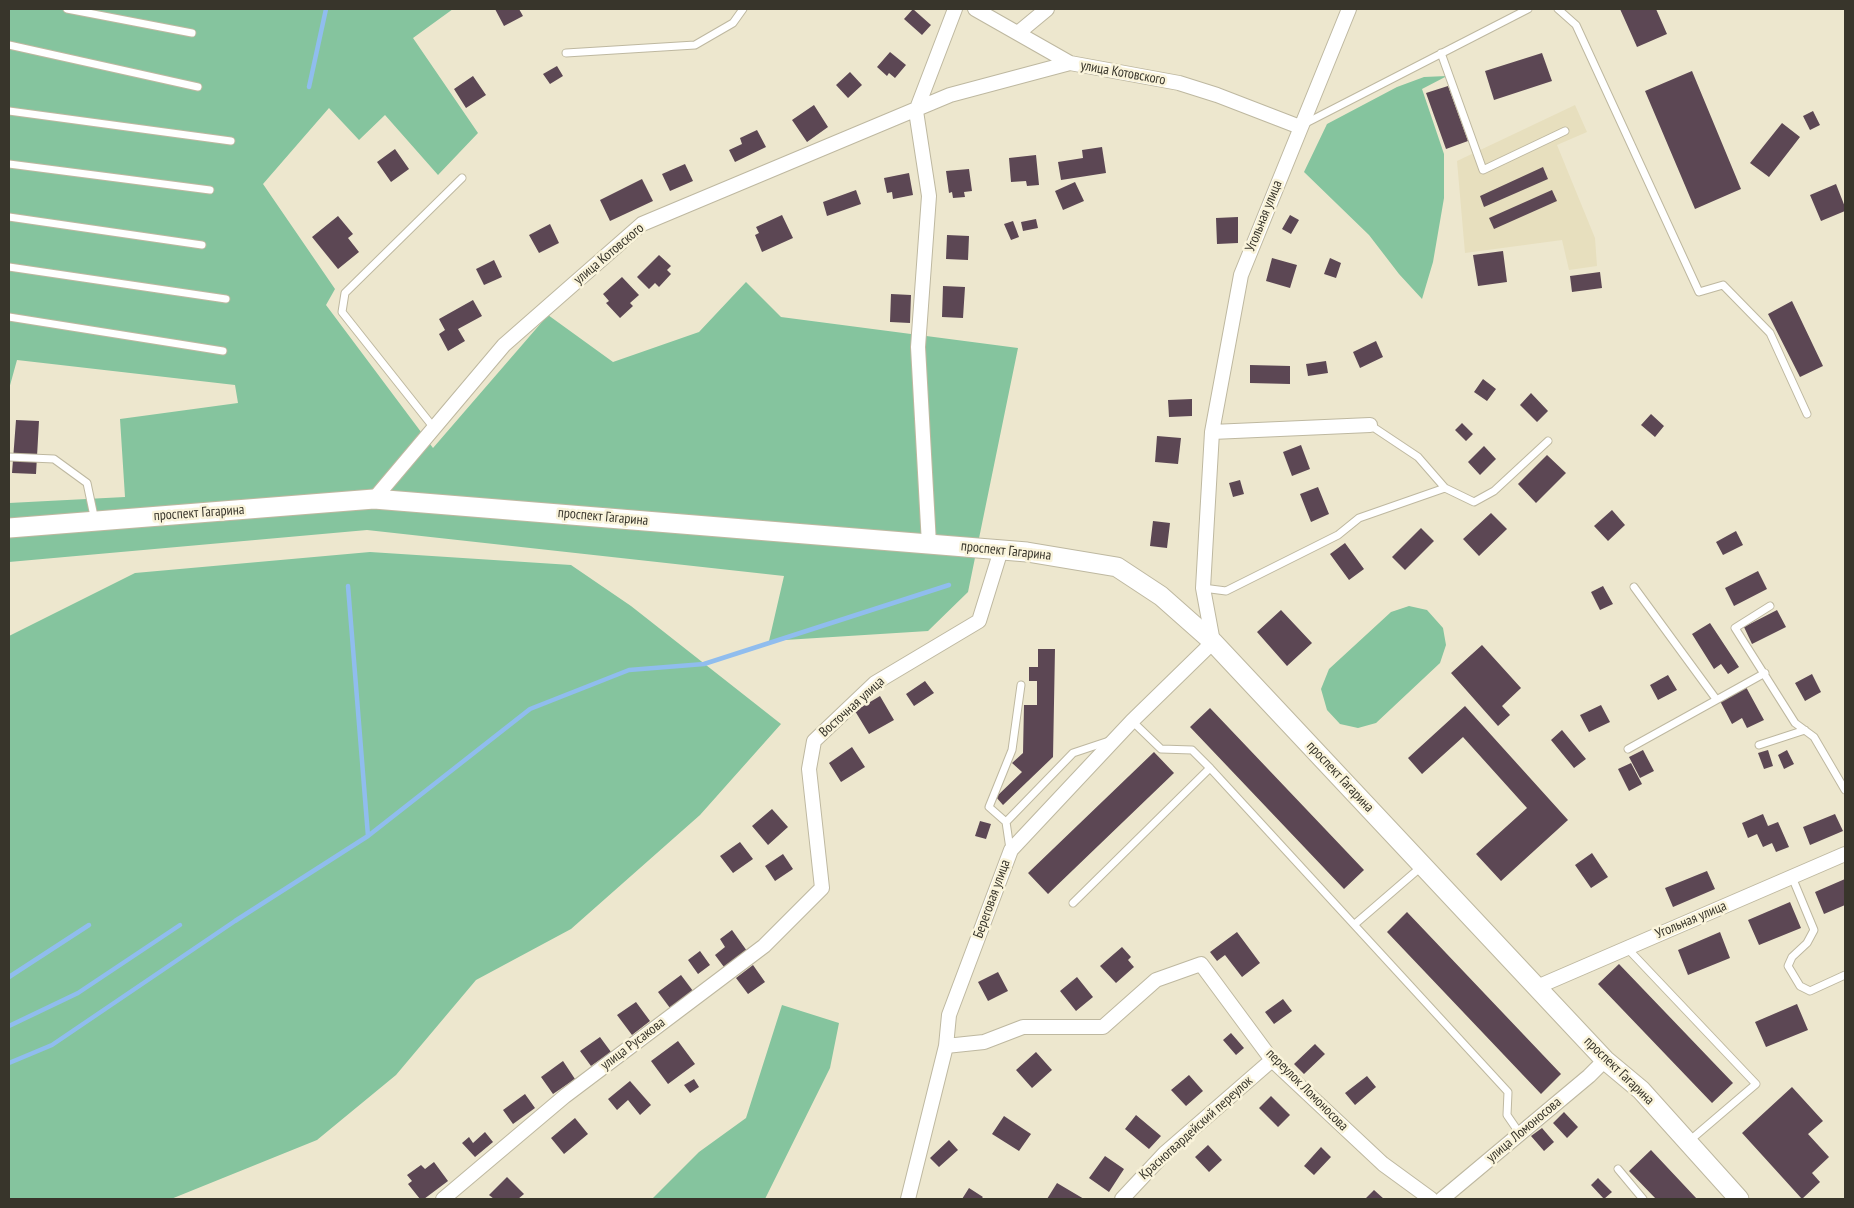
<!DOCTYPE html>
<meta charset="utf-8">
<style>
body{margin:0}
#map{position:relative;width:1854px;height:1208px;overflow:hidden;background:#ede7ce;font-family:"PT Sans Narrow",sans-serif}
canvas{display:block}
.frame{position:absolute;inset:0;border:10px solid #38352b;pointer-events:none}
</style>
<div id="map">
<canvas width="1854" height="1208"></canvas>
<div class="frame"></div>
</div>
<script>
const context = document.querySelector('canvas').getContext('2d');
context.lineJoin = 'round';
function fill(path, color) { context.fillStyle = color; context.fill(path, 'evenodd'); }
function trace(path, color, width, dash) { context.strokeStyle = color; context.lineWidth = width; context.lineCap = dash ? 'butt' : 'round'; context.setLineDash(dash || []); context.stroke(path); }
function write(font, color, halo, rows, align = 'center') {
  context.font = font + ' "PT Sans Narrow",sans-serif'; context.lineWidth = 5; context.setLineDash([]); context.textBaseline = 'middle'; context.strokeStyle = halo; context.fillStyle = color; for (const [text, x, y, turn = 0] of rows) {
    context.save(); context.translate(x, y); context.rotate((+turn || 0) * Math.PI / 180); context.textAlign = isNaN(turn) ? turn : align; if (halo) context.strokeText(text, 0, 0); context.fillText(text, 0, 0); context.restore();
  }
}
const built = new Path2D(`
 M1575,105L1587,132L1557,145L1595,238L1597,266L1569,270L1562,240L1465,253L1457,161Z`);
const green = new Path2D(`
 M9,9H453L413,38L478,133L438,175L385,115L359,140L329,108L263,184L335,289L326,305L433,448L548,315L613,362L699,332L746,282L781,317L1018,348L968,592L928,631L769,641L784,576L367,530L9,562V503L125,497L120,419L238,403L235,385L17,360L9,389Z
 M1447,76L1422,89L1444,154V198L1433,262L1422,299L1399,274L1369,235L1304,172L1327,124L1397,87L1424,77Z
 M370,552L571,565L631,606L781,724L700,815L571,929L476,980L396,1075L317,1140L171,1199H9V636L135,573Z
 M1409,606L1427,610L1443,628L1446,645L1440,663L1376,723L1358,728L1340,724L1327,710L1321,689L1329,669L1391,612Z
 M782,1005L839,1023L830,1068L765,1199H652L699,1152L746,1118Z`);
const stream = new Path2D(`
 M309,87L326,9
 M348,586L368,836
 M9,977L89,925
 M9,1026L78,993L180,925
 M9,1063L52,1045L235,921L368,836L530,709L629,670L704,664L949,585`);
const building = new Path2D(`
 M495,9H519L523,16L504,26Z
 M913,9L931,25L922,35L904,19Z
 M1620,9H1656L1667,34L1637,47Z
 M890,52L906,65L895,78L889,73L887,76L877,67Z
 M1542,53L1552,81L1494,100L1485,71Z
 M557,66L563,76L550,84L543,74Z
 M1692,71L1741,189L1695,209L1645,91Z
 M850,72L862,85L848,98L836,85Z
 M473,76L486,95L466,108L454,89Z
 M1448,86L1468,141L1446,149L1426,93Z
 M814,105L828,127L807,142L792,120Z
 M1813,111L1820,125L1810,130L1803,116Z
 M1782,123L1800,137L1769,177L1750,163Z
 M757,130L766,147L735,162L729,150L742,144L740,138Z
 M1102,147L1106,173L1061,180L1058,162L1083,158L1082,150Z
 M395,149L409,169L391,182L377,162Z
 M1036,155L1039,185L1027,186L1026,181L1011,182L1009,158Z
 M685,164L693,181L670,191L662,174Z
 M1543,167L1548,179L1484,207L1480,196Z
 M969,169L972,191L964,192L965,197L953,198L952,192L949,193L946,171Z
 M909,173L913,195L893,199L892,192L887,193L884,178Z
 M642,179L653,201L610,221L600,200Z
 M1075,182L1084,201L1063,210L1055,191Z
 M1836,184L1845,207V211L1821,221L1810,195Z
 M856,190L861,204L827,216L823,202Z
 M1552,190L1557,201L1494,229L1489,218Z
 M782,215L793,238L762,252L755,235L759,233L756,227Z
 M1290,215L1299,220L1291,234L1282,229Z
 M338,216L353,234L348,238L359,252L338,269L312,237Z
 M1238,217V243L1217,244L1216,218Z
 M1036,219L1038,228L1023,231L1021,222Z
 M1013,221L1019,237L1011,240L1004,224Z
 M550,224L559,243L539,253L529,235Z
 M947,235L969,236L968,260L946,259Z
 M1503,251L1507,282L1478,286L1473,255Z
 M659,255L671,266L667,270L671,274L659,287L655,283L649,289L637,277Z
 M1272,258L1297,265L1290,288L1266,281Z
 M1330,258L1341,263L1336,278L1324,274Z
 M494,260L502,277L484,285L476,269Z
 M1600,272L1602,288L1572,292L1570,276Z
 M622,277L639,295L630,303L633,306L620,318L606,303L609,301L603,294Z
 M943,286L965,287L963,318L942,317Z
 M891,294L911,295L910,323L890,322Z
 M473,300L482,316L458,329L465,341L448,351L439,334L445,330L439,319Z
 M1792,301L1823,366L1800,377L1768,314Z
 M1376,341L1383,357L1360,368L1353,352Z
 M1326,361L1328,373L1308,376L1306,364Z
 M1250,365L1290,366V384L1250,383Z
 M1483,379L1496,389L1487,401L1474,392Z
 M1531,393L1548,411L1537,422L1520,405Z
 M1192,399V416L1169,417L1168,400Z
 M1651,414L1664,426L1655,437L1641,425Z
 M16,420L39,421L36,474L12,473Z
 M1462,423L1473,434L1466,441L1455,430Z
 M1157,436L1181,438L1178,464L1155,462Z
 M1301,445L1310,469L1292,476L1283,452Z
 M1484,446L1496,459L1480,475L1468,462Z
 M1547,455L1566,473L1536,503L1518,484Z
 M1240,480L1244,494L1233,497L1229,483Z
 M1318,487L1329,514L1311,522L1300,494Z
 M1612,510L1625,525L1608,541L1594,526Z
 M1491,513L1507,529L1479,556L1463,539Z
 M1153,521L1170,523L1167,548L1150,546Z
 M1421,528L1434,541L1405,570L1392,557Z
 M1736,531L1743,545L1723,555L1716,542Z
 M1345,543L1364,569L1349,580L1330,554Z
 M1758,571L1767,589L1734,606L1725,588Z
 M1603,586L1613,604L1600,610L1591,592Z
 M1281,610L1312,643L1287,666L1257,632Z
 M1777,610L1786,627L1752,644L1744,627Z
 M1710,623L1739,667L1728,674L1721,664L1714,669L1692,634Z
 M1482,645L1521,688L1502,706L1510,715L1498,726L1451,673Z
 M1038,649H1055L1053,757L1003,805L996,797L1022,772L1012,763L1023,753L1024,705H1037V681H1029V667H1038Z
 M1812,674L1821,692L1805,701L1795,683Z
 M1668,675L1677,690L1658,700L1650,685Z
 M925,681L934,693L914,706L906,694Z
 M1746,687L1764,720L1747,728L1742,718L1732,724L1720,701Z
 M880,696L894,720L869,734L855,711Z
 M1601,705L1610,722L1589,732L1580,715Z
 M1465,706L1568,820L1501,881L1476,854L1527,808L1463,737L1422,774L1408,758Z
 M1210,708L1364,870L1344,889L1190,727Z
 M1562,730L1586,759L1574,768L1551,740Z
 M852,747L865,767L841,782L829,763Z
 M1643,750L1654,771L1640,778L1629,757Z
 M1768,750L1773,766L1764,769L1758,753Z
 M1787,750L1794,764L1784,769L1778,755Z
 M1154,752L1174,773L1048,894L1028,873Z
 M1631,763L1642,784L1629,791L1618,769Z
 M772,809L788,827L768,845L752,826Z
 M1763,814L1768,826L1778,822L1789,847L1776,852L1772,843L1763,847L1757,834L1748,838L1742,823Z
 M1835,814L1843,831L1810,845L1803,827Z
 M980,821L991,824L986,839L975,836Z
 M740,842L753,859L733,873L720,856Z
 M1592,853L1608,877L1591,888L1575,865Z
 M783,854L793,869L775,881L765,866Z
 M1707,871L1715,889L1673,907L1665,888Z
 M1845,879V905L1824,914L1815,892Z
 M1790,902L1801,928L1759,945L1748,920Z
 M1407,912L1561,1074L1541,1094L1387,932Z
 M732,930L747,951L724,967L715,955L725,947L720,939Z
 M1237,932L1260,963L1242,977L1225,955L1217,961L1210,952Z
 M1720,932L1730,958L1688,975L1678,950Z
 M1122,947L1131,957L1128,960L1134,967L1116,983L1100,966Z
 M700,951L710,965L698,974L688,960Z
 M1619,964L1733,1083L1712,1103L1598,984Z
 M753,965L765,982L748,994L736,978Z
 M998,972L1008,991L988,1001L978,982Z
 M681,975L693,991L670,1008L658,992Z
 M1077,977L1093,997L1076,1011L1060,991Z
 M1283,999L1292,1011L1274,1024L1265,1012Z
 M636,1002L650,1021L632,1035L617,1015Z
 M1797,1004L1808,1030L1766,1047L1755,1022Z
 M1231,1033L1244,1048L1236,1055L1223,1040Z
 M600,1037L611,1052L591,1066L580,1051Z
 M678,1041L695,1064L668,1084L651,1061Z
 M1315,1044L1325,1054L1304,1074L1294,1064Z
 M1036,1052L1052,1070L1032,1088L1016,1070Z
 M563,1061L575,1079L553,1094L541,1077Z
 M1189,1075L1203,1091L1186,1106L1171,1090Z
 M1367,1076L1376,1087L1355,1105L1345,1093Z
 M694,1079L699,1087L690,1093L684,1085Z
 M630,1081L651,1105L640,1115L628,1100L617,1110L608,1099Z
 M1792,1087L1823,1121L1808,1134L1829,1157L1812,1173L1820,1182L1802,1199L1742,1133Z
 M525,1094L535,1108L513,1124L503,1110Z
 M1271,1096L1290,1115L1278,1127L1259,1108Z
 M1564,1112L1578,1127L1567,1138L1553,1123Z
 M1136,1115L1161,1136L1149,1149L1125,1129Z
 M1004,1116L1031,1134L1019,1151L992,1134Z
 M575,1118L588,1134L564,1154L551,1138Z
 M1542,1128L1554,1142L1544,1151L1531,1136Z
 M485,1132L493,1142L475,1157L462,1143L469,1137L473,1143Z
 M949,1140L958,1150L939,1167L930,1158Z
 M1208,1145L1222,1160L1209,1172L1195,1157Z
 M1321,1147L1331,1157L1314,1175L1304,1166Z
 M1651,1150L1697,1199H1656L1629,1171Z
 M1105,1156L1124,1169L1109,1192L1089,1178Z
 M434,1162L448,1181L424,1199H420L408,1184L412,1181L407,1175L421,1165L425,1169Z
 M507,1177L524,1194L518,1199H494L489,1195Z
 M1598,1178L1612,1192L1604,1199L1591,1185Z
 M1057,1183L1084,1199H1047Z
 M969,1188L983,1197L981,1199H962Z
 M1374,1190L1384,1199H1365Z`);
const lane = new Path2D(`
 M67,9L192,33
 M1558,9L1576,25L1699,292L1723,285L1770,333L1807,414
 M9,45L198,87
 M566,53L695,45L733,23L743,9
 M1441,53L1483,170L1565,131
 M9,111L231,141
 M1304,124L1528,9
 M9,164L210,190
 M9,217L202,245
 M9,267L226,299
 M9,317L223,351
 M1370,425L1418,457L1445,488
 M434,428L342,312L345,293L462,178
 M9,457L54,459L87,483L95,521
 M1634,587L1716,699
 M1203,588L1226,591L1338,535L1359,518L1445,488L1474,502L1494,491L1548,441
 M1770,606L1735,628L1795,723L1814,737L1845,790
 M1132,721L1161,749L1192,750L1210,768L1508,1092L1507,1115L1520,1134
 M1759,745L1805,730
 M1628,749L1765,673
 M1006,822L989,807L1012,750L1021,685
 M1010,849L1006,822L1073,753L1109,741
 M1792,877L1814,930L1807,943L1792,957L1788,966L1800,986L1810,991L1845,975
 M1073,903L1210,768
 M1355,924L1421,867
 M1627,948L1756,1084L1688,1142
 M1618,1169L1643,1199`);
const street = new Path2D(`
 M975,9L1070,63
 M1018,33L1047,9
 M1212,432L1370,425
 M374,499L504,345L642,224L950,95L1070,63L1179,83L1217,95L1300,127
 M929,544L918,347L929,196L916,111L955,9
 M1537,987L1845,854
 M946,1046L984,1042L1023,1027H1103L1156,980L1201,964L1272,1060L1383,1164L1431,1199
 M443,1199L565,1096L764,946L822,888L809,769L814,741L875,683L979,621L1001,550
 M908,1199L946,1046L949,1015L1011,850L1132,721L1213,642L1203,588L1212,432L1241,275L1349,9
 M1122,1199L1165,1153L1272,1060
 M1442,1199L1589,1076L1605,1060`);
const secondary = new Path2D(`
 M9,528L374,499L1027,552L1117,567L1161,596L1213,642L1605,1060L1641,1090L1739,1199`);
const streetNames = [
 ["улица Котовского",1123,73,10],
 ["Угольная улица",1264,216,-68],
 ["улица Котовского",609,254,-40],
 ["проспект Гагарина",199,513,-4],
 ["проспект Гагарина",603,517,5],
 ["проспект Гагарина",1006,551,6],
 ["Восточная улица",852,707,-42],
 ["проспект Гагарина",1340,777,47],
 ["Береговая улица",992,899,-70],
 ["Угольная улица",1691,920,-23],
 ["улица Русакова",633,1044,-37],
 ["проспект Гагарина",1619,1071,44],
 ["переулок Ломоносова",1307,1090,45],
 ["Красногвардейский переулок",1196,1128,-42],
 ["улица Ломоносова",1524,1130,-40]
];
fill(built, '#e7dfbe');
fill(green, '#85c49e');
trace(stream, '#90bdee', 4.5);
fill(building, '#5c4754');
trace(lane, '#beb8a0', 9);
trace(street, '#beb8a0', 16);
trace(secondary, '#beb8a0', 21);
trace(lane, '#fff', 7);
trace(street, '#fff', 14);
trace(secondary, '#fff', 19);
write('14px', '#38352b', '#faf4db', streetNames);
</script>
